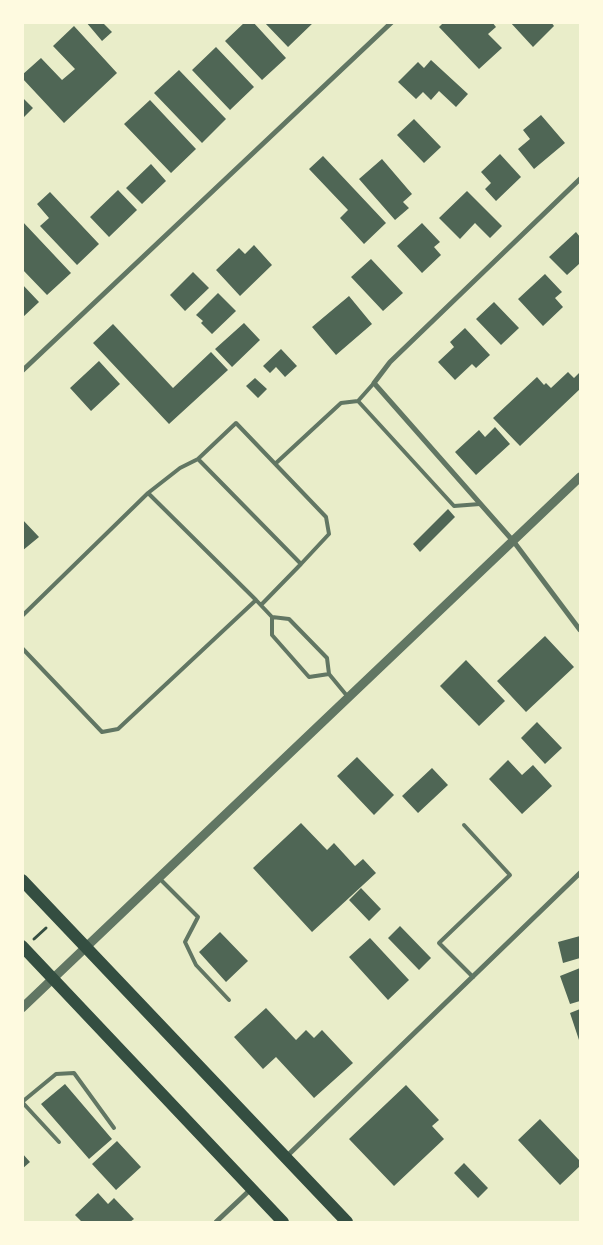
<!DOCTYPE html>
<style>
body{margin:0}
#map{position:relative;width:603px;height:1245px;overflow:hidden;background:#e9edc9;font-family:Signika,sans-serif}
canvas{display:block}
.frame{position:absolute;inset:0;border:24px solid #fefae0;pointer-events:none}
</style>
<div id="map">
<canvas width="603" height="1245"></canvas>
<div class="frame"></div>
</div>
<script>
const context = document.querySelector('canvas').getContext('2d');
context.lineJoin = 'round';
function fill(path, color) { context.fillStyle = color; context.fill(path, 'evenodd'); }
function trace(path, color, width, dash) { context.strokeStyle = color; context.lineWidth = width; context.lineCap = dash ? 'butt' : 'round'; context.setLineDash(dash || []); context.stroke(path); }
const building = new Path2D(`
 M86,22H106L104,24L112,32L102,41Z
 M245,22H253L286,58L262,80L225,41Z
 M264,22H314L288,47Z
 M444,22H492L496,27L488,34L502,48L479,69L439,27Z
 M510,22H551L554,26L533,47Z
 M74,26L117,73L64,123L22,78V75L41,58L62,80L75,69L53,46Z
 M216,47L254,87L230,110L192,70Z
 M431,60L468,94L456,107L439,91L431,100L423,92L416,99L398,82L418,62L424,68Z
 M179,70L226,119L202,143L154,93Z
 M22,97L33,108L22,119Z
 M150,100L196,149L171,173L124,124Z
 M541,115L565,143L534,169L518,149L530,139L523,130Z
 M414,119L441,147L424,163L397,135Z
 M500,154L521,177L496,201L485,189L491,183L481,172Z
 M323,156L386,223L364,244L340,218L348,210L309,169Z
 M382,159L412,194L403,202L409,208L395,220L359,179Z
 M151,164L166,181L142,204L126,188Z
 M118,190L137,210L109,237L90,217Z
 M467,191L502,226L490,238L475,223L460,239L439,218Z
 M50,192L99,244L77,265L40,226L49,218L37,204Z
 M22,221L71,273L47,295L22,269Z
 M422,223L440,242L434,247L441,255L422,273L397,246Z
 M576,232L580,237V265L579,264L567,275L549,257Z
 M254,245L272,265L240,296L216,270L239,248L245,254Z
 M371,259L403,293L383,311L351,277Z
 M193,272L209,288L185,311L170,295Z
 M545,274L562,292L555,298L563,307L543,326L518,299Z
 M22,284L39,302L22,318Z
 M218,293L236,311L212,334L201,323L203,321L196,315Z
 M349,296L372,324L336,355L312,327Z
 M494,302L519,328L501,345L476,319Z
 M244,323L260,340L232,367L215,349Z
 M113,324L173,388L211,352L228,370L169,424L93,343Z
 M465,328L490,355L476,368L472,364L455,380L438,362L454,347L450,342Z
 M281,349L297,366L285,377L276,367L270,373L263,366Z
 M99,361L120,384L91,411L70,388Z
 M568,372L574,378L580,372V389L520,446L493,418L537,377L544,385L546,383L551,388Z
 M255,378L267,389L258,398L246,386Z
 M495,427L510,444L476,475L455,452L479,430L485,437Z
 M448,509L455,517L420,552L413,544Z
 M22,519L39,537L22,551Z
 M545,636L574,667L526,712L497,681Z
 M466,660L505,701L479,726L440,686Z
 M537,722L562,748L545,764L521,738Z
 M357,757L394,795L374,815L337,776Z
 M508,760L522,775L533,765L552,786L522,814L489,779Z
 M432,768L448,785L418,813L402,796Z
 M301,823L327,850L334,843L355,866L363,859L376,873L312,932L253,868Z
 M361,888L381,909L369,921L349,900Z
 M400,926L431,958L419,970L388,938Z
 M220,932L248,961L226,982L199,952Z
 M580,936V958L563,963L558,942Z
 M370,938L409,980L388,1000L349,957Z
 M580,968V1001L570,1004L560,976Z
 M266,1008L296,1040L306,1030L314,1038L322,1030L353,1063L314,1098L276,1057L263,1069L234,1037Z
 M580,1009V1043L570,1013Z
 M65,1084L112,1139L89,1159L41,1104Z
 M406,1085L439,1120L432,1126L444,1139L394,1186L349,1139Z
 M540,1119L580,1161V1166L560,1185L518,1140Z
 M117,1141L141,1167L116,1190L92,1164Z
 M22,1153L30,1162L22,1169Z
 M464,1163L488,1188L478,1198L454,1173Z
 M98,1193L108,1204L114,1198L134,1219L130,1222H82L75,1215Z`);
const path = new Path2D(`
 M34,939L46,928`);
const service = new Path2D(`
 M358,401L374,383
 M275,464L341,403L358,401L454,506L480,504
 M148,493L180,468L198,459
 M256,600L272,617
 M261,605L301,564L198,459L236,423L326,517L329,534L301,564
 M22,616L148,493L256,600L118,729L102,732L22,648
 M329,674L309,677L272,635V617L289,619L327,658L329,674L348,697
 M464,825L510,875L439,943L473,977
 M160,879L198,917L185,942L196,965L229,1000
 M22,1102L56,1074L74,1073L114,1128
 M23,1103L59,1142`);
const minor = new Path2D(`
 M580,179L390,362L374,383L514,542L580,630
 M22,371L392,22
 M286,1157L580,873
 M216,1222L251,1189`);
const tertiary = new Path2D(`
 M22,1008L580,477`);
const primary = new Path2D(`
 M22,880L347,1222
 M22,946L283,1222`);
fill(building, '#4f6655');
trace(path, '#344e41', 3);
trace(service, '#617663', 4);
trace(minor, '#617663', 5);
trace(tertiary, '#617663', 9);
trace(primary, '#344e41', 12);
</script>
